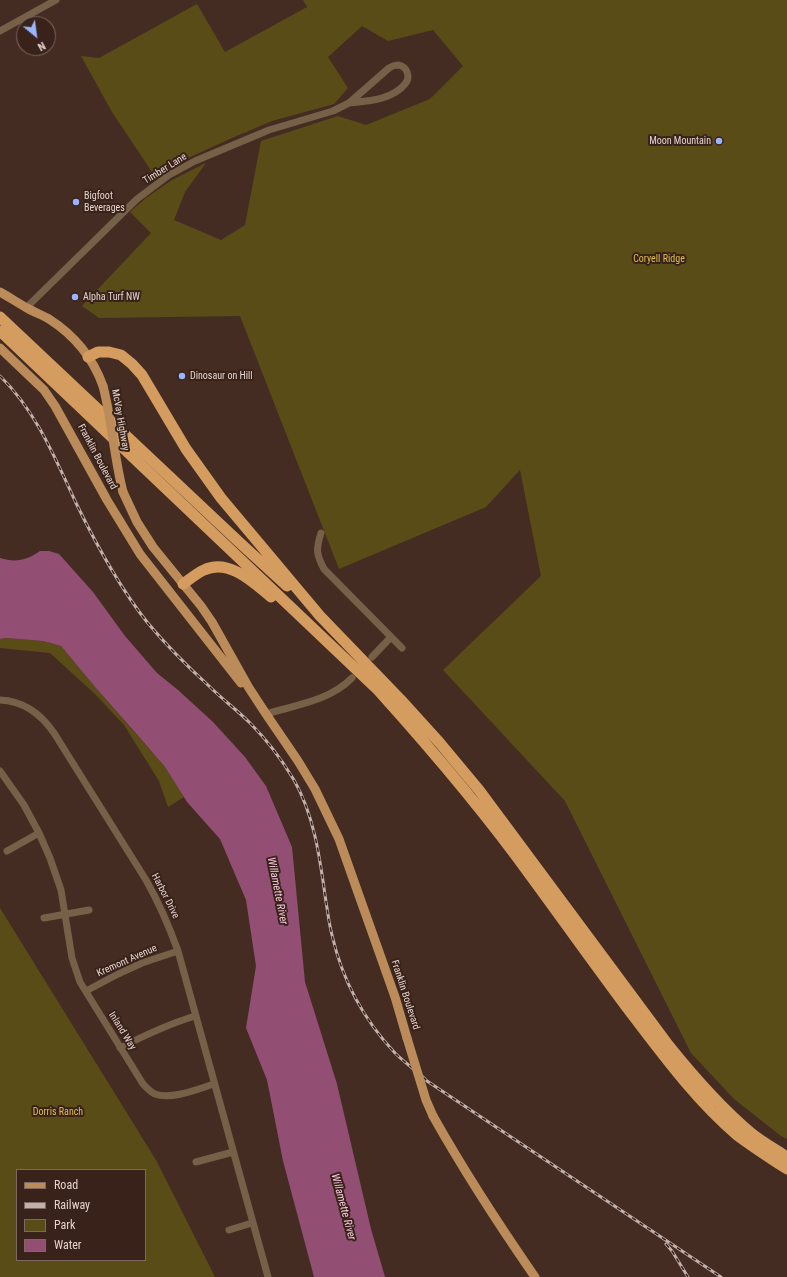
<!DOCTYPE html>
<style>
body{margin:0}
#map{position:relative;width:787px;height:1277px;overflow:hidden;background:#442c23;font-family:"Roboto Condensed",sans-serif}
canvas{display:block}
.legend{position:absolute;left:16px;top:1169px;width:130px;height:92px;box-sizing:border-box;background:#392219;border:1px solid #7d6961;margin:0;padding:5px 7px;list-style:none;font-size:12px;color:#e3d3cd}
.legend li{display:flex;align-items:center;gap:8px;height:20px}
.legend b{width:20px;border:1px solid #7d6961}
.north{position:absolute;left:16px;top:16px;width:40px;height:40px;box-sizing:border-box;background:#392219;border:1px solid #7d6961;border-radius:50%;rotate:151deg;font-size:11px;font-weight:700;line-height:16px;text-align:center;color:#e3d3cd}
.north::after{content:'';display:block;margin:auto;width:14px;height:18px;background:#9ab5fd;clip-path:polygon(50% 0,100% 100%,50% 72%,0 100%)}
</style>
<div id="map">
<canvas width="787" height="1277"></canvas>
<ul class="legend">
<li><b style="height:5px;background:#bb8c59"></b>Road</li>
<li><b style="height:5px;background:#c2b0aa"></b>Railway</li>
<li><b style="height:11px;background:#5a4c17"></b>Park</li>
<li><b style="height:11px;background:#934e73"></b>Water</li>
</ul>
<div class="north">N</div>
</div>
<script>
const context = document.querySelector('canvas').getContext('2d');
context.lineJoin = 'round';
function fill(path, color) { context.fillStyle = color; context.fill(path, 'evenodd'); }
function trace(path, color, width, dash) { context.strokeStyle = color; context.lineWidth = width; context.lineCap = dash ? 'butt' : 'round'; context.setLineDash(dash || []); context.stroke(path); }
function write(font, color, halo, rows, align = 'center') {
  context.font = font + ' "Roboto Condensed",sans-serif'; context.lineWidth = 4; context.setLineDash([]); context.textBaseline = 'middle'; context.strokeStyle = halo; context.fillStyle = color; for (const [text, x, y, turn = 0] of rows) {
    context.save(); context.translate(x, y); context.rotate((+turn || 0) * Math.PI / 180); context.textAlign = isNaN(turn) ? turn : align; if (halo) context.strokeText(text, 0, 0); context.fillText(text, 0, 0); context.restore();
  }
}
const green = new Path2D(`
 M303,0H787V1139L781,1136L734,1099L691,1053L565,801L443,670L541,576L520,470L486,507L339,569L240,316L99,318L82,306L151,233L130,212L146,198L172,180L206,163L185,192L174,220L221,240L245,225L261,141L338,116L366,125L430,99L463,66L433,30L388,41L362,26L328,57L348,88L334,104L272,121L232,138L188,158L156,178L112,112L81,56L99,58L197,4L225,52L307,7Z
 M6,638L43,641L61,646L95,687L165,767L184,797L168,807L159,781L124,725L96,695L50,653L0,648V639Z
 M0,908L156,1160L215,1277H0ZM17,1170H145V1260H17Z`);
const water = new Path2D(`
 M40,551H49L59,554L93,592L125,636L157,673L178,690L213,722L245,757L266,786L292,847L305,982L337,1084L371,1229L385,1277H314L283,1161L267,1080L246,1028L256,966L246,900L220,839L187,802L165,767L133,730L95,687L61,646L43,641L6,638L0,639V558C16,563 27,560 40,551Z`);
const minor = new Path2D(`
 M0,31L56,0
 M27,308L30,304L137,199L169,175L195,161L269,130L333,111L349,103L389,68C392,66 394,65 398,65C407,66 411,77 405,84C392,100 368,101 349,103
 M321,533C316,549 316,554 324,569L402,648
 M372,657L391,637
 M0,700C24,701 41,714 54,733L146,880C159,903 169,926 178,951L268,1277
 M266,714C296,705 329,701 352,678
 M0,771L24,805L39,833L50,858L61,890L72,958L80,982L143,1084C147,1088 150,1092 155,1094C172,1100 198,1089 214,1084
 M7,851L39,833
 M44,918L89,910
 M86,991L118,974L142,963L178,951
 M120,1048C145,1035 169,1024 195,1016
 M196,1162L233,1152
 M229,1230L252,1223`);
const major = new Path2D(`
 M0,292C9,297 18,303 27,308C34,312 42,315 49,319C74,335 93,358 103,386
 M0,348L44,390L55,406L107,500L140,554L241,683
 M123,492L137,522L153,547L201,606L212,622L249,688L266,714L298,761L315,789L339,839L395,997L407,1038
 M433,1116C464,1171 499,1225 535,1277`);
const highway = new Path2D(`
 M0,317L239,542L287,586
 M0,331L378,690C433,751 485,812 533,879C566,924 598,969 631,1013C664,1056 696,1100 737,1135C753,1147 770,1158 787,1169
 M88,357L98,352H109L121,355L132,364L142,375L186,449L221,498L320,616L400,699L439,742L479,790L669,1046C694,1077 720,1107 751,1133C762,1142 775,1149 787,1157
 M183,584C190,579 197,573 204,570C229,558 254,583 271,597`);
const rail = new Path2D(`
 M0,376C36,411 55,458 76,503C95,542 120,588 147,622C166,645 187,666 209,686C222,699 237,710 250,723C266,739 282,760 294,780C315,817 320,860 326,902C328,913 329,924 332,935C342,979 364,1020 395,1053C405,1063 417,1071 427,1081L721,1277
 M666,1244L672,1251L688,1277`);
const majorBridge = new Path2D(`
 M103,386C112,421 114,457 123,492
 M407,1038L426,1100L433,1116`);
const markers = [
 [719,141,4,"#9ab5fd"],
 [76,202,4,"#9ab5fd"],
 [75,297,4,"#9ab5fd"],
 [182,376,4,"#9ab5fd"]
];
const poiNames = [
 ["Moon Mountain",711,141,"right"],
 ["Bigfoot",84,196],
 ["Beverages",84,208],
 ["Alpha Turf NW",83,297],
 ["Dinosaur on Hill",190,376]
];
const streetNames = [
 ["Timber Lane",165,169,-32],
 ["McVay Highway",120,420,80],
 ["Franklin Boulevard",97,457,62],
 ["Harbor Drive",165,896,63],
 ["Kremont Avenue",127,961,-24],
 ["Franklin Boulevard",405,995,72],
 ["Inland Way",122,1031,58]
];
const parkNames = [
 ["Coryell Ridge",659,259],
 ["Dorris Ranch",58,1112]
];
const waterNames = [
 ["Willamette River",277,891,79],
 ["Willamette River",343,1207,75]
];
fill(green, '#5a4c17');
fill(water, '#934e73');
trace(minor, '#776048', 7);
trace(major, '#bb8c59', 9);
trace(highway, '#d59c5f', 11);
trace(rail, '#c2b0aa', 3);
trace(rail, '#392219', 1.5, [4.5]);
trace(majorBridge, '#bb8c59', 9);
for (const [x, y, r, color] of markers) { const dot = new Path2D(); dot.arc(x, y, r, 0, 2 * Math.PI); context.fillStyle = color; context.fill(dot); trace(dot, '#392219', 1.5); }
write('10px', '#e3d3cd', '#392219', poiNames, 'left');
write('10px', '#e3d3cd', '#392219', streetNames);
write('10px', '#debf50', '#392219', parkNames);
write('italic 11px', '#f6cce0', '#392219', waterNames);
</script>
